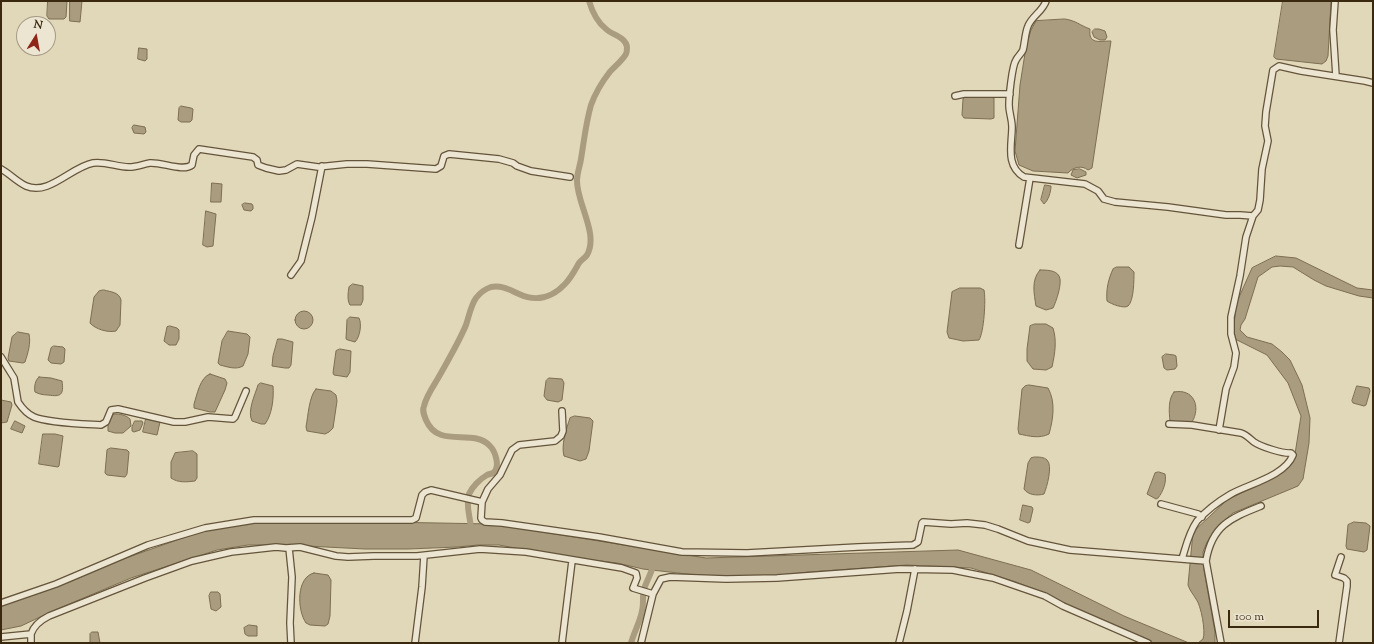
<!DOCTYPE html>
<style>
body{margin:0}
#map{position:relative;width:1374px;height:644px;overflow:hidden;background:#e1d7b9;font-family:"Sorts Mill Goudy",serif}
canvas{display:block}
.frame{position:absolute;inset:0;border:2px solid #3b290f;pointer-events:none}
.north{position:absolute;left:16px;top:16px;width:40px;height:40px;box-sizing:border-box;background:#ece5d2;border:1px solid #a59a84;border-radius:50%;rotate:11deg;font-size:11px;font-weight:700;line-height:16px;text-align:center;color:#3b290f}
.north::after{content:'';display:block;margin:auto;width:14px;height:18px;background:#8f2418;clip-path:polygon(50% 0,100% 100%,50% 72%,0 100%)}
.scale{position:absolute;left:1228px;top:610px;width:91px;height:18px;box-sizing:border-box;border:2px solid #3b290f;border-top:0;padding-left:5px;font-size:12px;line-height:14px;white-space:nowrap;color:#3b290f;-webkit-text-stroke:3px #ece5d2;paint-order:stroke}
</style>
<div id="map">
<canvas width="1374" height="644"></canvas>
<div class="frame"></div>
<div class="north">N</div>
<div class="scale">100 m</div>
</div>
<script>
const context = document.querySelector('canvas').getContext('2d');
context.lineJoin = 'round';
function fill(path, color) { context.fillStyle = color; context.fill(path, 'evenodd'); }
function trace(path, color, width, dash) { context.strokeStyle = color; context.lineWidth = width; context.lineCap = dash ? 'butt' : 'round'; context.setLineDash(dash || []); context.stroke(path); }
const water = new Path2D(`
 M48,1H67L66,17L64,19H49L47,16Z
 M70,1H82L80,22L70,21Z
 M1283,1H1331L1328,56L1326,61L1322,64L1276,59L1274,57Z
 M1065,19C1077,21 1079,25 1090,29C1088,45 1100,41 1111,41L1092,168L1088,170C1082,165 1073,167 1068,173L1033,171L1019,165L1015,151L1020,85L1026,47L1031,30L1036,21Z
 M1095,29H1099L1105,31L1107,37L1105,40H1100L1094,37L1092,32Z
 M139,48L147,49V59L145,61L138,59Z
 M966,97H989L994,98V118L991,119L964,118L962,115L963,99Z
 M181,106L191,108L193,109L192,120L190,122H181L178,120L179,108Z
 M134,125L145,127L146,132L144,134L134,133L132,128Z
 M1080,169L1086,172V175L1077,178L1071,175L1073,170Z
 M212,183L222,184L221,202H211Z
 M1045,185L1051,186C1051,192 1048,201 1044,204L1041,200Z
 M245,203L252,204L253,206V209L251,211L244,210L242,205Z
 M206,211L216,214L213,246L207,247L203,245Z
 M1276,256L1296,258L1357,288L1373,290V298L1359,296L1326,286L1314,280L1293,267L1280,266L1272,267L1258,277L1245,319L1241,325L1240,330L1247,337L1272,344L1282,352L1290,360L1302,385L1310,418L1309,443L1303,479L1298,486L1233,513L1219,525L1207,542L1203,552L1204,570L1215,632V643H1198L1203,639C1206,632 1201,605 1196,599C1193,594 1190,591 1188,585L1193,532L1227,500L1283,472L1295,454L1301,416L1288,383L1267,355L1233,338L1236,304L1252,268Z
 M1117,267H1129L1134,272C1134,279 1134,301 1128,306C1124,309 1111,304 1107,301C1106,290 1108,280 1113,269Z
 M1040,270C1046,270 1056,270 1059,276C1063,282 1056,302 1053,308L1046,310L1036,306C1034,293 1031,280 1040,270Z
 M353,284L363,286V300L361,305H350C347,300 348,293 349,287Z
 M960,288H980L984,290C986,300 984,332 979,340L963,341L949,338L947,332L952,292Z
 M104,290C111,292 119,292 121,300L120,325L116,331C108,333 95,329 90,323L94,297L99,291Z
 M295 320a9 9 0 1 1 18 0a9 9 0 1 1-18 0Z
 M350,317L359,318C362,324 360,337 355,342L348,340L346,339L347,320Z
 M1035,324H1046L1053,328C1057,341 1055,353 1052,367L1046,370L1033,369L1027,361V349L1030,326Z
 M170,326L177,328L179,330V339L176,345H169L164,341L167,327Z
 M228,331L247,334L250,337L248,354L243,366C236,370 228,367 220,365L218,363L222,341Z
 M18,332L29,334C31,343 28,353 25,362L23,363L9,361L8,358L12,337Z
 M278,339H282L293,342L291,365L289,368H285L272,366L273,356Z
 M54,346L63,347L65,349L64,362L61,364L51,363L48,360L51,348Z
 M340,349L351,351L350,372L347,377L334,375L333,373L336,351Z
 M1166,354L1174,355L1176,356L1177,366L1175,369L1167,370L1164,368L1162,357Z
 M210,374L225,379L227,383L225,390L215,412H210L194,408V404C197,395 200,377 210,374Z
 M39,377L51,378L62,381C64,395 61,397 48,395C43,395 39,394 35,392C34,387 35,380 39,377Z
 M549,378L562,379L564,383L562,400L558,402L547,400L544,396L546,381Z
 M261,383L273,386C274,398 272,415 265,424H261L252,421C247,411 255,395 258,385Z
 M1029,385L1048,388C1056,402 1053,420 1049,434C1039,439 1029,436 1019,434L1018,429L1022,389L1025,386Z
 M1357,386L1369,388L1370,391L1366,405L1364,406L1353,403L1352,401Z
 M316,389L331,391L336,395L337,401L333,428L329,432L325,434L307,431L306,427C308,417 309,396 316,389Z
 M1174,392C1194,388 1201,407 1192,422L1189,423L1170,421C1169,412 1168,399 1174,392Z
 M1,400L11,402L12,405L7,422L1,423Z
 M114,414C120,414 126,415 130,419L131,426L123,433H115L108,431V425Z
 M575,416L590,418L593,421L589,451L586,459L580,461L564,456C561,445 566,430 570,418Z
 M146,419L160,422L157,435L143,432Z
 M15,421L25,426L22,433L11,429Z
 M135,421H142L143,423L140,430L134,432L132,431V427Z
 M43,434H55L63,436L59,466L58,467L39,464Z
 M111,448L127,450L129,452L127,474L125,477L107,475L105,473L107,450Z
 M193,451L197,454V478L195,481C187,482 178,483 171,478V462L175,453Z
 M1035,457C1039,457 1044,457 1047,460C1053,465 1047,487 1044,494C1037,496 1028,495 1024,489L1028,463L1031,458Z
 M1159,472L1165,474C1167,481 1163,492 1158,498L1156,499L1147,494L1155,473Z
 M1023,505L1032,507L1033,509L1030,522L1028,523L1020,520Z
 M276,520L492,524L706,558L958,550L1031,570L1124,616L1189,643H1151L1063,606L1040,592L1016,582L971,568L907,565L809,572L771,576L713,577L643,569L617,563L558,556L499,545H478L457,547L408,549H365L287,545H248L217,550L131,578L55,610L21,626L1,630V602L214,527Z
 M1354,522L1366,523L1370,526L1367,550L1364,552L1347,549L1346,546L1348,525Z
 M314,573L328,575L331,580L330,616L328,624L325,626L310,625L306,623C297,610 296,577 314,573Z
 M211,592H218L220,594L221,607L216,611L211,609L209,596Z
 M249,625L257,626V636H248L245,634L244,628Z
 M92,632H98L100,643H90V634Z`);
const canal = new Path2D(`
 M471,530C471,519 465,505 469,494C472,487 480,479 487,475C489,474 491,474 493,473C501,467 495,451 490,446C472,427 439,450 426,420C424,415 422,411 424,406C426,397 432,388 437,380C447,362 458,344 466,325C469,316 471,305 476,298C480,293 485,289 491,287C502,285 510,290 519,294C536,302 552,298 565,284C571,278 575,270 579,263C581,260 585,258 587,255C599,234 577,204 577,181C577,173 580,166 581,159C584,141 586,122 591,105C595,94 602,82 609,73C614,67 622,61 626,54C627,52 627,50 627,47C626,37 612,35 606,29C597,22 592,11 589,1
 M631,643C634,632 640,622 642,611C644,603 642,596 644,589C647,580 652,572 654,563`);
const minor = new Path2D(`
 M1046,1C1043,11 1032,16 1028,26C1025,33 1025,42 1023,50C1021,54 1018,56 1016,60C1012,66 1009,97 1009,105C1009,113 1012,119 1012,127C1012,144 1005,166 1024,177L1085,184L1098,191L1104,199L1115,202L1168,207L1226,215H1240L1253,216L1258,210L1260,200L1262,169L1268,141L1265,126L1266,112L1273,70L1279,66L1301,71L1365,81L1373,83
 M1335,1L1333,30L1336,76
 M955,96L964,94H1010
 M1,169C10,174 17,182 26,186C49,196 71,167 93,163C105,161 117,167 129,167C137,167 143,164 150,163C162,162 183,172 192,165L194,155L199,149L253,157L257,160L258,165L266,168L279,171L286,170L297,164L318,167L347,164H367L436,169L441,166L444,156L449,154L499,159L513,163L517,166L531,171L570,177
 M1019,245L1030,178
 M291,275L301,261L312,217L322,166
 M1,357L14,378L18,402C22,408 27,414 34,417C48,423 84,424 101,425L106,422L111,410L118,409L174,422H185L208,417L233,419L235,417L246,391
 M1169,424L1192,425L1241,433C1247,435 1250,439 1254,442C1261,447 1284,454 1291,453L1293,455C1285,476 1249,484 1231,494C1219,501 1206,511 1197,521C1189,532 1186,546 1182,559
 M1219,430L1226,389L1234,367L1236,353L1231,334V317L1240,276L1246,237L1253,216
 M482,502L488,489L500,475L512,450L519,445L555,441L561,436L563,431L562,411
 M1161,504L1198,514L1202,517
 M289,548L292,577L290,623L291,643
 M1206,561C1212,525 1231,518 1261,506
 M1,603L56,584L148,545L205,528L254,520H412L416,518L422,495L425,492L431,490L482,502L481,518L482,520L485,522L502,523L599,537L682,552L747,553L858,547L913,545L918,542L922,523L923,522L951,524L967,523L985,525L998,529L1028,541L1070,550L1206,561L1221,643
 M31,634V643
 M1,637L31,634C34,625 41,620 49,616L145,578L192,561L231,552L276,547L286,548L300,547L336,556L348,557L374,556H417L480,549L526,552L622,568L636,573L637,578L633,588L653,594L661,579L670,577L726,579L777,578L900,569L953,570L993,578L1045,596L1063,606L1148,643
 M415,643L422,587L424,556
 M562,643L572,561
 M641,643L653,594
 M899,643L907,611L915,569
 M1339,643L1347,586V581L1344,578L1335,575L1341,557`);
fill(water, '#a99c7f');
trace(water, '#7d6e52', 1);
trace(canal, '#a99c7f', 6);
trace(minor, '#64543a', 8);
trace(minor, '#ece5d2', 5.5);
</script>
